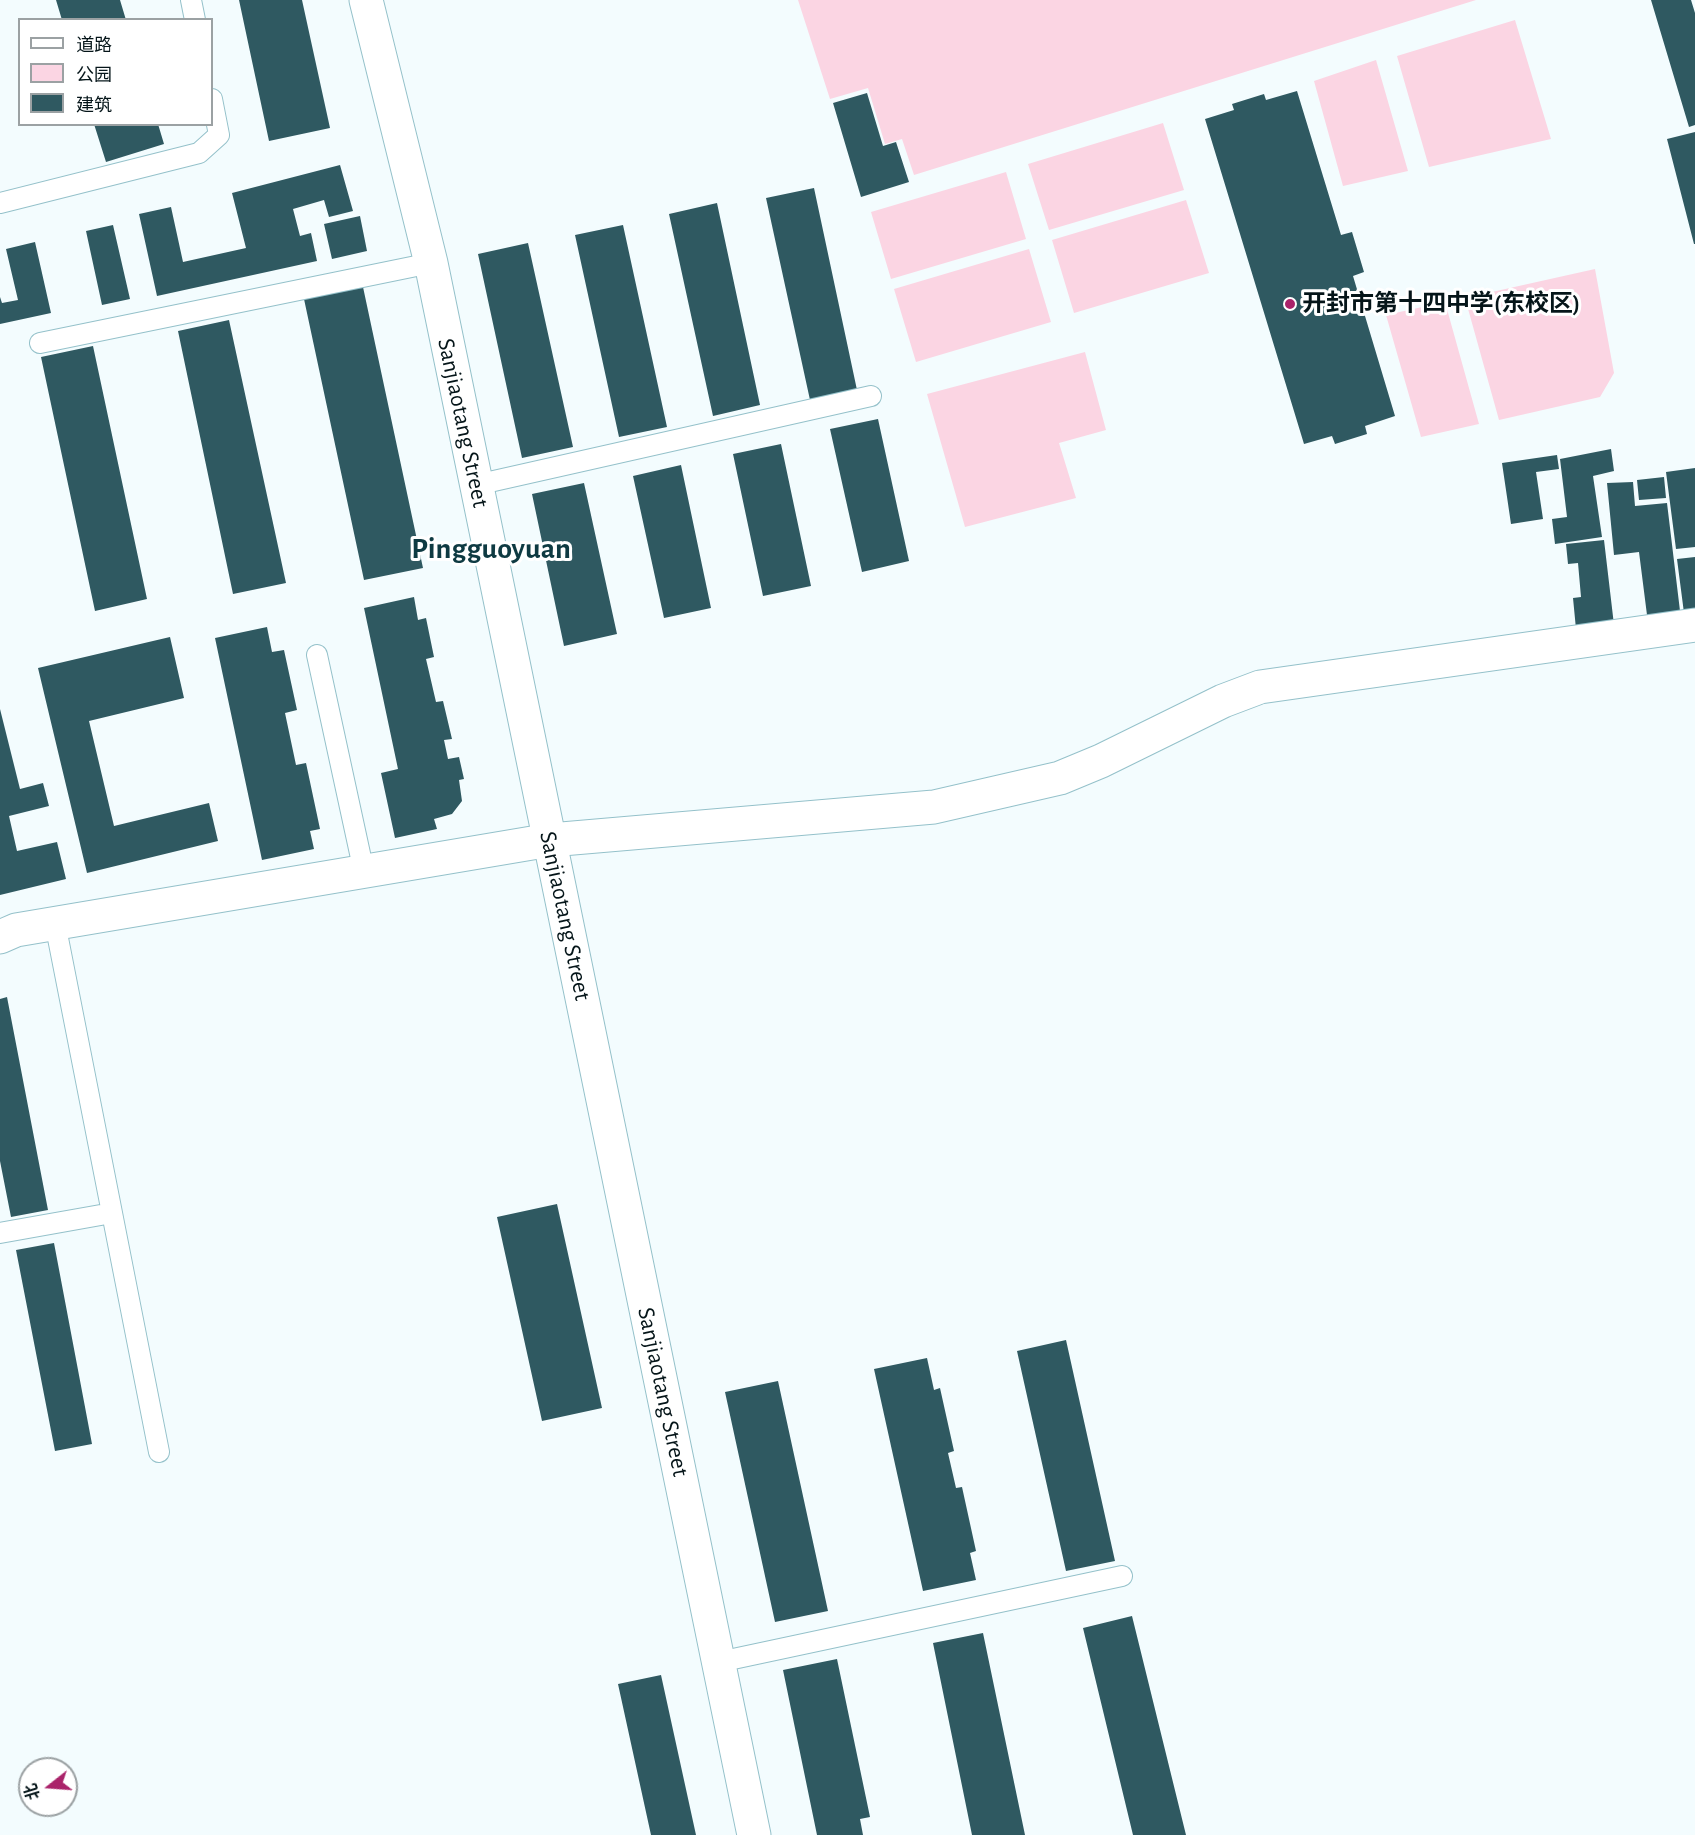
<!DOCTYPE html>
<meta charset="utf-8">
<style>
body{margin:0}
#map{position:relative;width:1695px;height:1835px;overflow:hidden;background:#f3fcfe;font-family:"Alegreya Sans","Noto Sans SC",sans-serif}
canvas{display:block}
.legend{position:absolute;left:18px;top:18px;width:195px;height:108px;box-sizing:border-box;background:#fff;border:2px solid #9ba1a3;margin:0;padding:8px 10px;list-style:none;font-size:18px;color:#051519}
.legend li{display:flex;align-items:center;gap:12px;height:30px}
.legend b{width:30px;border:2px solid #9ba1a3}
.north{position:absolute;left:18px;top:1757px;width:60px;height:60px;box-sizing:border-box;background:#fff;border:2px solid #9ba1a3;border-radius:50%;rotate:253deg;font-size:16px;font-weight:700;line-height:24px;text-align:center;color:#051519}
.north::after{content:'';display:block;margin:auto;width:21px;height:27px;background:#aa236a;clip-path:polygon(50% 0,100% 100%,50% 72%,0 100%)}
</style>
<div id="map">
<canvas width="1695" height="1835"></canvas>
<ul class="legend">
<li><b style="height:8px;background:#fff"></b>道路</li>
<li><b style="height:16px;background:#fbd5e3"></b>公园</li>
<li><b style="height:16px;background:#2f5961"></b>建筑</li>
</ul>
<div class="north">北</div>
</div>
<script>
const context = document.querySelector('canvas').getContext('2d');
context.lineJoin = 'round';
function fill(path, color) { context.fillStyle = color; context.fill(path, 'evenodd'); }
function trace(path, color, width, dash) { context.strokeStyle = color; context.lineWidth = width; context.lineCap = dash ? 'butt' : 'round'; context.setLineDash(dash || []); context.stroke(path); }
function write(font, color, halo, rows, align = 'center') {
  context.font = font + ' "Alegreya Sans","Noto Sans SC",sans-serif'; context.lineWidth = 6; context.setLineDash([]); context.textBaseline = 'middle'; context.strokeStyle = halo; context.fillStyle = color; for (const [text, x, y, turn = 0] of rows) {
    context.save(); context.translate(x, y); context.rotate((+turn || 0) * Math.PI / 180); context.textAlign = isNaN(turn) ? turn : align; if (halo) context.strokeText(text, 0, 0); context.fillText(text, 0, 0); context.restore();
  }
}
const green = new Path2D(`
 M798,0H1476L914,175L902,139L885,144L868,88L830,99Z
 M1515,20L1551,139L1429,167L1397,56Z
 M1376,60L1408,171L1343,186L1314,81Z
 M1163,123L1184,190L1049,230L1028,164Z
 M1006,172L1026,239L891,279L871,212Z
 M1186,200L1209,273L1074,313L1052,240Z
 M1029,249L1051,322L916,362L894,289Z
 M1595,269L1614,373L1600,397L1499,420L1465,298Z
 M1445,302L1479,424L1421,437L1386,315Z
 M1085,352L1106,430L1059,443L1076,498L965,527L927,394Z`);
const building = new Path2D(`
 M56,0H120L126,20H62Z
 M239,0H302L330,128L269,141Z
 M1651,0H1691L1695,13V125L1689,127Z
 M1297,91L1341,235L1352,232L1364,272L1353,276L1395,416L1365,426L1367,434L1335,444L1332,436L1304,444L1205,119L1234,110L1232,104L1264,94L1266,100Z
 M867,93L883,146L896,142L909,182L861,197L833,103Z
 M94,124H158L164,144L106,162Z
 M1695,132V244H1694L1667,139Z
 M340,165L353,211L329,217L324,200L293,209L300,236L311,233L317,261L157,296L139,214L171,207L183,262L246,248L232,193Z
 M814,188L857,390L810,400L766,198Z
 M717,203L760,405L713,416L669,214Z
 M360,216L367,251L332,259L324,224Z
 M113,225L130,299L102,305L86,231Z
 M623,225L667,427L619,437L575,235Z
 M35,242L51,313L0,324V297L2,303L18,300L6,249Z
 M528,243L573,447L522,458L478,254Z
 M363,287L423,568L364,580L304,299Z
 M229,320L286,583L233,594L178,331Z
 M93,346L147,599L95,611L41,357Z
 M878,419L909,561L862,572L830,429Z
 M781,444L811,586L763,596L733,454Z
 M1611,449L1614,471L1593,476L1602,537L1555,544L1552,519L1567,517L1560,459Z
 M1557,455L1559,469L1536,472L1543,519L1511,524L1502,463Z
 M681,465L711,608L664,618L633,476Z
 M1695,468V547L1676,549L1666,472Z
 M1664,477L1666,498L1639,500L1637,480Z
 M1633,482L1635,506L1667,503L1680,611L1647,615L1639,552L1614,555L1607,483Z
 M584,483L617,634L564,646L532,494Z
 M1604,540L1614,625L1576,629L1573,598L1581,597L1578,563L1568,564L1566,544Z
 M1695,557V612L1684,613L1677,559Z
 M414,597L418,620L426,618L434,657L426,659L436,702L443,701L452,739L444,740L448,759L459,757L464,779L459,780L462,801L452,814L434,819L437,829L395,838L381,773L398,769L364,608Z
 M267,627L272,652L284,650L297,710L285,713L296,765L306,763L320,829L310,831L314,849L262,860L215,638Z
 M170,637L184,698L89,721L114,826L209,803L218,841L87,873L38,668Z
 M0,709L20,789L43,783L49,806L9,816L17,851L57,842L66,879L0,895Z
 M7,997L48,1210L11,1217L0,1161V999Z
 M557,1204L602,1408L542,1421L497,1217Z
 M54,1243L92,1444L55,1451L16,1250Z
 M1066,1340L1115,1561L1066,1571L1017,1351Z
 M927,1358L934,1390L940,1388L954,1451L948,1453L956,1488L962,1487L976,1551L970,1553L976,1580L923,1591L874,1369Z
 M778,1381L828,1611L775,1622L725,1392Z
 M1132,1616L1186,1835H1133L1083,1628Z
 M983,1633L1025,1835H972L933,1643Z
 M837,1659L870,1817L860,1819L863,1835H817L783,1670Z
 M661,1675L696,1835H651L618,1684Z`);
const service = new Path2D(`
 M191,0L195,20
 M0,203L199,153L219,135L212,99
 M40,343L431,263
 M476,485L871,396
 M317,655L364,872
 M55,923L159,1452
 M0,1233L112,1213
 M719,1662L1122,1576`);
const minor = new Path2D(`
 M0,937L16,930L550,840L934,807L1060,778L1101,761L1223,701L1260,687L1695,625`);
const tertiary = new Path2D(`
 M366,0L431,263L754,1835`);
const markers = [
 [1290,304,6,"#aa236a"]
];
const poiNames = [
 ["开封市第十四中学(东校区)",1302,304]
];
const streetNames = [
 ["Sanjiaotang Street",463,423,78],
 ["Sanjiaotang Street",565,916,78],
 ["Sanjiaotang Street",663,1392,78]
];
const districtNames = [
 ["Pingguoyuan",491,549]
];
fill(green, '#fbd5e3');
fill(building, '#2f5961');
trace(service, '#94c1ca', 22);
trace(minor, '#94c1ca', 35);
trace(tertiary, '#94c1ca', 35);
trace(service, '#fff', 20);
trace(minor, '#fff', 33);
trace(tertiary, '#fff', 33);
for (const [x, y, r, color] of markers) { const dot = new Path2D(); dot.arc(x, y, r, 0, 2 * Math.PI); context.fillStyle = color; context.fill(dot); trace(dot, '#fff', 2); }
write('bold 24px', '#051519', '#fff', poiNames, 'left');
write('24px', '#051519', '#fff', streetNames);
write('bold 30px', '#0e3a42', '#fff', districtNames);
</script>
